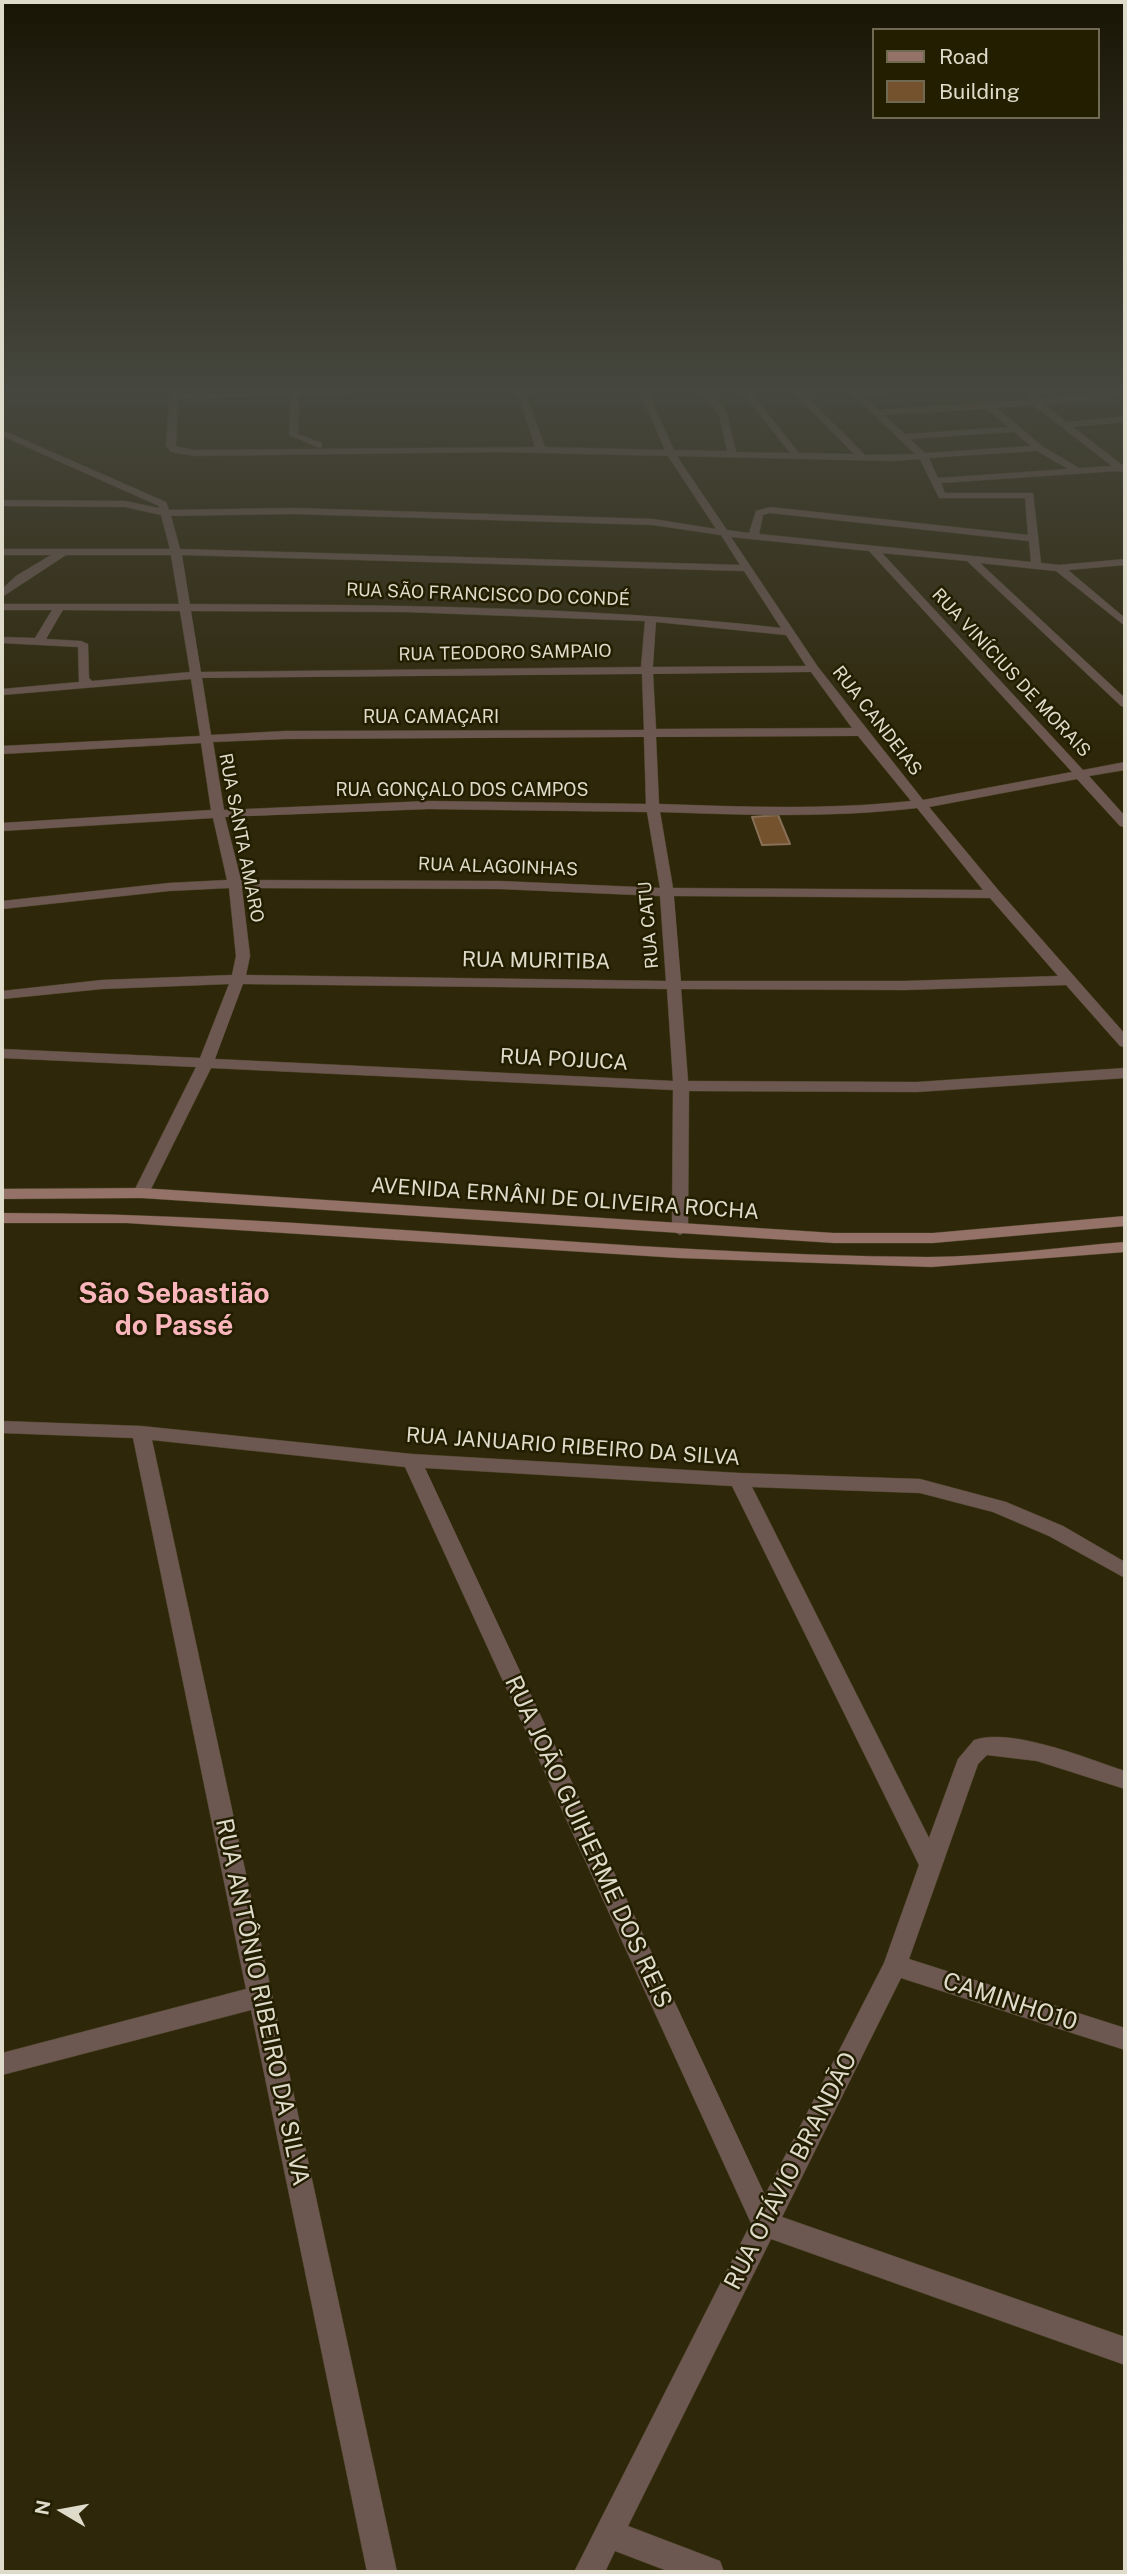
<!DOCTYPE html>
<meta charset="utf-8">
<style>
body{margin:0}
#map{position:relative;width:1127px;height:2574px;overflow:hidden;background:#2e2709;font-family:"Public Sans",sans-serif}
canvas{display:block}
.frame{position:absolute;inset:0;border:4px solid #dfdbca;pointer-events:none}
.legend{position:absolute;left:872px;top:28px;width:228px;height:91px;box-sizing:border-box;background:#241e01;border:2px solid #6f6a51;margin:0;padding:9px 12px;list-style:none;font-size:21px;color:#dfdbca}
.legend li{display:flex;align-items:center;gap:14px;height:35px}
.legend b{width:35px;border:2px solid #6f6a51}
.north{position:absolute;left:28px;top:2476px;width:70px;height:70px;-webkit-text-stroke:5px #241e01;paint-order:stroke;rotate:280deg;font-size:19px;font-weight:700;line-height:28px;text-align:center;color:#dfdbca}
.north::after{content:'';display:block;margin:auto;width:24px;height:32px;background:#dfdbca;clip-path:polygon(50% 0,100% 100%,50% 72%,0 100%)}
</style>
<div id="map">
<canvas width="1127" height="2574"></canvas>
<div class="frame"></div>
<ul class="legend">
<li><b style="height:9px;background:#957267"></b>Road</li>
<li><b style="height:19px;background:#75522e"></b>Building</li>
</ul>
<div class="north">N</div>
</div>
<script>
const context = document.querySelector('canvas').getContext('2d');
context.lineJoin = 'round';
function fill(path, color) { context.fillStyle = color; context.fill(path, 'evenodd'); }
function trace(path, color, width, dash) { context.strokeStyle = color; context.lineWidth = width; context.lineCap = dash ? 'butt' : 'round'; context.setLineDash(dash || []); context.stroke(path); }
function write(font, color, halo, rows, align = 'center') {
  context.font = font + ' "Public Sans",sans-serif'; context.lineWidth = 5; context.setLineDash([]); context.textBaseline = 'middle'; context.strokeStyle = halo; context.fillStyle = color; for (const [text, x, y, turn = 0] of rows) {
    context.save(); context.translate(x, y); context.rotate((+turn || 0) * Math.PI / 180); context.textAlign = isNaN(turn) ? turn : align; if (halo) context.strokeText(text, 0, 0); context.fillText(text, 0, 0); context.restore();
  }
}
const building = new Path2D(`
 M778,815L790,844L762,845L752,817Z`);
const minor = new Path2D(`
 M170,391H178V394L361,391L299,395L298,434L322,443V447L319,448L289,435L291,396L178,399L176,446L194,450L535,447L517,391H525L545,447L665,450L639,391H647L674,450L727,451L719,414L699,391H708L727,413L736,452L790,453L741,391H750L799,453L854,454L792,391H801L865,455L915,454L849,391H890L863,396L879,410L1027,400L1026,398L1030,395L1037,399L1125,391V397L1043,404L1067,422L1125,416V422L1073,427L1125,467V473L1118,471L941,483L945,493H1033L1041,563L1059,565L1125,559V565L1068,570L1125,618V626L1056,571L980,563L1125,698V707L1121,706L967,561L882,553L1083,770L1125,762V770L1089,776L1125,816V827L1120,826L1077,779L929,807L999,891L1125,1034V1047L1120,1046L1066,985L904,990L681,989L688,1081L917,1082L1125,1068V1078L917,1092L689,1091L688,1230L680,1235L672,1230L673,1090L211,1068L149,1193L141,1198L135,1197L133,1193L196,1067L2,1058V1049L200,1058L229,984L102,989L2,999V991L102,980L232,975L236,956L229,888L169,891L2,909V901L169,883L227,880L213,818L2,831V823L211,810L201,743L2,754V746L200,736L191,679L2,695V689L79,682L78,647L2,643V637L35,638L52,610H2V604H179L171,555H66L2,597V589L16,576L51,555H2V549H170L161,515L125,507L2,506V500L125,501L159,508V506L2,436V430L166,502L169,510L294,508L653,519L716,529L668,456L498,452L194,456L171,452L166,446ZM1033,405L1112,466L1079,468L1042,446L997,408ZM987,409L1008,427L905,434L884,415ZM1014,432L1031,446L925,453L910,439ZM1037,451L1068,469L938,478L929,458ZM677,456L892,461L920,459L939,498H1025L1028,535L770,507L756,511L749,533L727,530ZM770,513L1029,541L1031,562L759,534L763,515ZM294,514L653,525L721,535L740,565L180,549L171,516ZM731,537L869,551L1072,772L923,800L818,667ZM182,555L744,571L781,628C585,606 387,605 190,604ZM63,610L180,611L190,672L92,681L89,678L88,644L81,641L46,639ZM191,611L406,612L645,621L641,667L201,672ZM656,622L786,635L806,666L653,667ZM811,672L852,728L656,729L653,674ZM642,674L644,730L285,731L211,735L202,678ZM858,736L911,801C827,810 744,807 659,804L656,737ZM644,737L646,804L429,801L224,810L213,742L285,739ZM917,808L983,890L673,888L660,812C747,815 831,818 917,808ZM429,809L647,812L660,888L500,881L241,880L225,817ZM242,888L500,889L660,896L666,981L246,975L250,956ZM674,896L990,898L1058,976L904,981H681ZM243,984L667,989L673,1081L215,1059Z
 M2,1421L141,1426L412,1454L739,1473L920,1479L1006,1502L1063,1526L1125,1562V1578L1049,1536L993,1512L920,1493L752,1487L929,1838L958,1759L974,1740C1012,1727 1088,1759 1125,1771V1789L1037,1761L987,1755L978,1764L909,1959L1125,2028V2050L901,1978L782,2217L1125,2337V2365L771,2239L628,2526L720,2561L724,2572H670L615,2551L605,2572H574L751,2223L405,1467L152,1440L397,2572H367L251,2010L2,2075V2053L246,1989L133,1438L2,1433ZM425,1468L732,1486L919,1865L884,1963L765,2195Z`);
const secondary = new Path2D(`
 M141,1188L834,1233H933L1125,1216V1226L933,1243H834L141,1198L2,1199V1189Z
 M2,1213C311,1213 619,1255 928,1257C991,1257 1061,1247 1125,1242V1252L931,1267L679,1258L126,1223H2Z`);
const farStreetnames = [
 ["RUA SÃO FRANCISCO DO CONDÉ",488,595,2],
 ["RUA TEODORO SAMPAIO",505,653,-1],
 ["RUA VINÍCIUS DE MORAIS",1011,673,47],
 ["RUA CAMAÇARI",431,717],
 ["RUA CANDEIAS",877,721,52],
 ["RUA GONÇALO DOS CAMPOS",462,790],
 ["RUA SANTA AMARO",241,838,79],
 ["RUA ALAGOINHAS",498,867,2],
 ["RUA CATU",649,925,-95]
];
const streetNames = [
 ["RUA MURITIBA",536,961,1],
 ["RUA POJUCA",564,1060,3],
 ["AVENIDA ERNÂNI DE OLIVEIRA ROCHA",565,1199,4],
 ["RUA JANUARIO RIBEIRO DA SILVA",573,1447,4]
];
const nearStreetnames = [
 ["RUA JOÃO GUIHERME DOS REIS",588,1842,65],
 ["RUA ANTÔNIO RIBEIRO DA SILVA",262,2002,78],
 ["CAMINHO10",1010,2002,18],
 ["RUA OTÁVIO BRANDÃO",791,2171,-63]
];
const districtNames = [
 ["São Sebastião",174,1294],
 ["do Passé",174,1326]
];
fill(building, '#75522e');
trace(building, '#887058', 2);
trace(minor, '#4a4428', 1);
trace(secondary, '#4a4428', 1);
fill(minor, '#6d5851');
fill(secondary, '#957267');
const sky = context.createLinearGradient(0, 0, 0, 752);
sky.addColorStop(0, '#191505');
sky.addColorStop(0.52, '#46473e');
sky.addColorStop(1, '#46473e00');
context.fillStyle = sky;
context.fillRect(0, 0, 1127, 752);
write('18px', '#dfdbca', '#241e01', farStreetnames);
write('21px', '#dfdbca', '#241e01', streetNames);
write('24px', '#dfdbca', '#241e01', nearStreetnames);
write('bold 28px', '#fbb6bd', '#241e01', districtNames);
</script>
